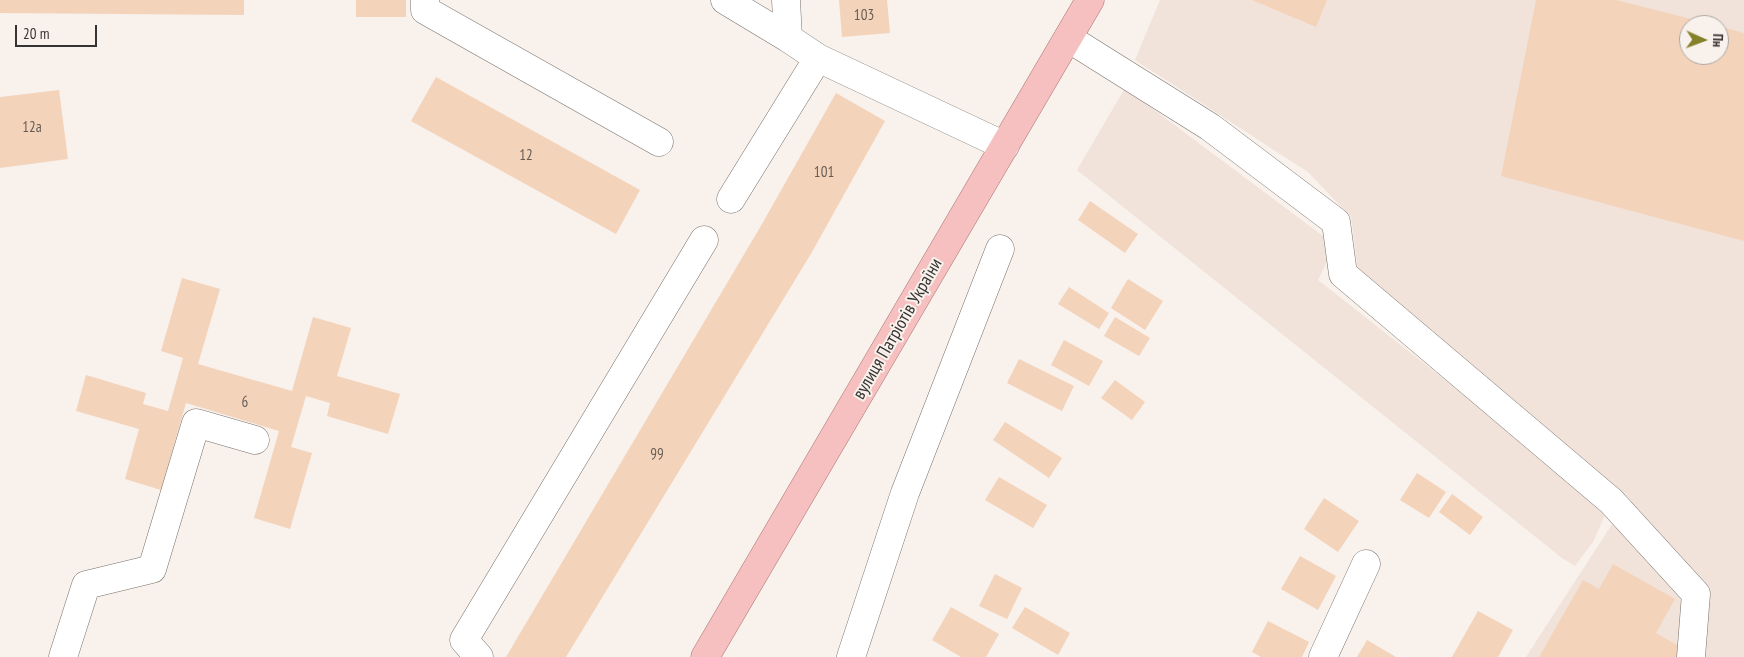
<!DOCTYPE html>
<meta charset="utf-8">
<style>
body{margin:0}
#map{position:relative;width:1744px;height:657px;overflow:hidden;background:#f8f1ec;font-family:"PT Sans Narrow",sans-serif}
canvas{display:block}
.north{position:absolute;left:1679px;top:15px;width:50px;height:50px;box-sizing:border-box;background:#f8f1ec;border:1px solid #aaa5a2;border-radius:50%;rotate:92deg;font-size:14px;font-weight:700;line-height:20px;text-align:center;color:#363432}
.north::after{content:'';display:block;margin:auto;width:18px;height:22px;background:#858129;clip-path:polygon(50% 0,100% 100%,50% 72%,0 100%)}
.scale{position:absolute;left:15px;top:25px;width:82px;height:22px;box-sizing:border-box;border:2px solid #363432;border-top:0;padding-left:6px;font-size:15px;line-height:18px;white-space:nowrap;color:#363432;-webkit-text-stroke:4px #f8f1ec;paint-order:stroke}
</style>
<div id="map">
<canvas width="1744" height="657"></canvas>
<div class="north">Пн</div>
<div class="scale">20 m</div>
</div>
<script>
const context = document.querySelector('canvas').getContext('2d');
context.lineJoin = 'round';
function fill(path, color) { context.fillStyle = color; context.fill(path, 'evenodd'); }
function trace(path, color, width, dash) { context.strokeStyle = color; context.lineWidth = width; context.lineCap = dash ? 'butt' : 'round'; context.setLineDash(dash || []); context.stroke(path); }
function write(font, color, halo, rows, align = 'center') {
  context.font = font + ' "PT Sans Narrow",sans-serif'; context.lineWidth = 4; context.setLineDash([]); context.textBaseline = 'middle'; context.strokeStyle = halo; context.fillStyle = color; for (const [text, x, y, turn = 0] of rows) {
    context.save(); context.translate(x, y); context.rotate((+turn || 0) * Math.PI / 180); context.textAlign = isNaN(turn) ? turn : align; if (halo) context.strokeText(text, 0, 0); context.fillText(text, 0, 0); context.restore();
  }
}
const built = new Path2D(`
 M1160,0H1744V657H1526L1629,498L1358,271L1351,217L1308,172L1135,60ZM1689,25H1719V55H1689Z
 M1125,88L1335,245L1318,280L1608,508L1593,542L1575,566L1562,558L1077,170Z`);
const building = new Path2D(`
 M0,0H244V15L0,13Z
 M356,0H406V17H356Z
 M839,0H887L890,33L842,37Z
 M1252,0H1327L1316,27Z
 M1536,0H1616L1711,24L1689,25V55H1719V26L1744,33V241L1501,176Z
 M436,77L640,190L616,234L411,121Z
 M59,90L68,159L0,168V97Z
 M836,93L885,121L812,252L566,657H506L762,224Z
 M1090,201L1138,234L1125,253L1078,220Z
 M182,278L220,289L198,364L292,391L313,317L351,328L337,376L400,394L388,434L327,416L330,403L306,396L291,447L312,453L290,529L254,518L279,431L186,403L161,490L125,479L139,429L76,411L86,375L146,393L143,404L168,411L183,358L161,351Z
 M1128,279L1163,301L1145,330L1111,308Z
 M1069,287L1109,313L1099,329L1058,304Z
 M1115,317L1150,338L1139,356L1104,336Z
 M1064,340L1103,361L1089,386L1051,365Z
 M1019,359L1074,386L1062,411L1007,383Z
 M1115,380L1145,402L1132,420L1101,398Z
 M1005,422L1062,458L1049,478L993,440Z
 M1417,473L1446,492L1429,518L1400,500Z
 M999,477L1047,505L1033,528L985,500Z
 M1452,494L1483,517L1470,535L1439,512Z
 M1324,498L1359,521L1338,552L1304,529Z
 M1300,556L1336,576L1318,610L1281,589Z
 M1613,564L1675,599L1656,633L1691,653L1689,657H1539L1583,580L1599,589Z
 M995,574L1022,588L1007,619L979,606Z
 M951,607L999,634L986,657H961L932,640Z
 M1025,607L1070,633L1058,655L1012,628Z
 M1478,611L1513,630L1498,657H1452Z
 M1268,621L1309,642L1302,657H1261L1252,652Z
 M1367,640L1396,657H1357Z`);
const minor = new Path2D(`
 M425,0V10L659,142
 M725,0L788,38
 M786,0L788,38L818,58
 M1068,38L1210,127L1336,222L1343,274L1611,501L1696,594L1691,657
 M731,199L818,58L1005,146
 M63,657L86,585L152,569L196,423L255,440
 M479,657L464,640L704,240
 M851,657L905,493L1000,249
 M1323,657L1366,564`);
const major = new Path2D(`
 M705,657L1090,0`);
const numberNames = [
 ["103",864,16],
 ["12а",32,128],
 ["12",526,156],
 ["101",824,173],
 ["6",245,403],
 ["99",657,455]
];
const streetNames = [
 ["вулиця Патріотів України",898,329,-60]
];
fill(built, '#f1e3da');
fill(building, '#f4d3bb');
trace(minor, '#78726e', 29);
trace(major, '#ae7472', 29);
trace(minor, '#fff', 28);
trace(major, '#f5c0bf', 28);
write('15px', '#665c54', null, numberNames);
write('18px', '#363432', '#f8f1ec', streetNames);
</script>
